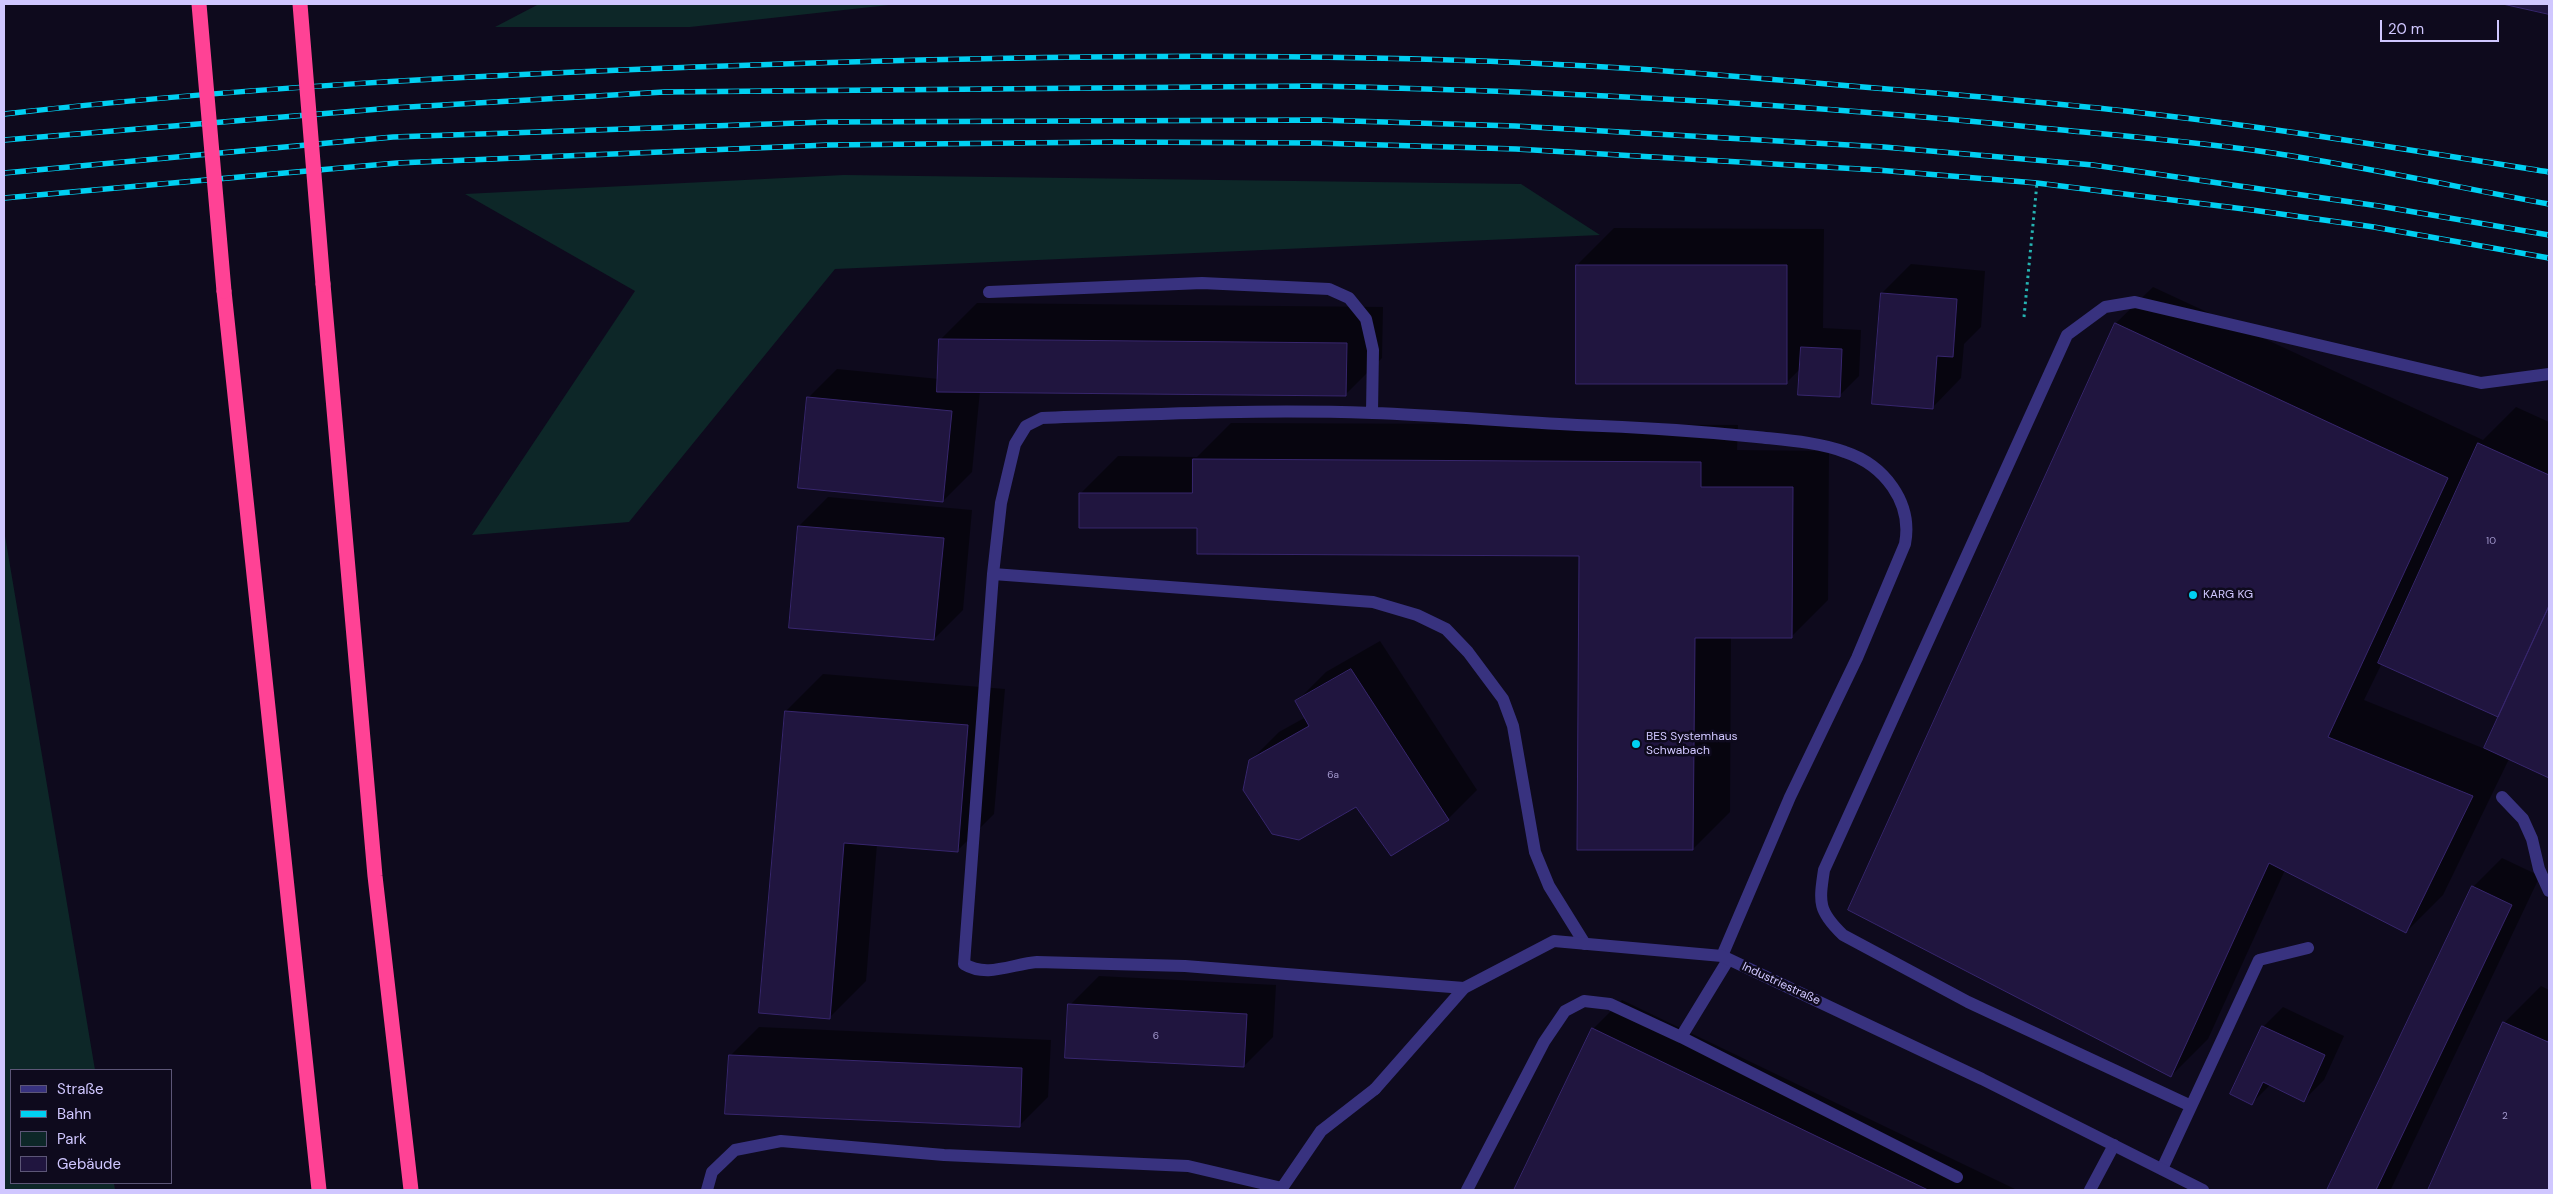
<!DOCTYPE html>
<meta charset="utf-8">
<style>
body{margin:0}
#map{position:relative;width:2553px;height:1194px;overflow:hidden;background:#0e0a1d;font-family:"DM Sans",sans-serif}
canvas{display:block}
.frame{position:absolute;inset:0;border:5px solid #d0c7ff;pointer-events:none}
.legend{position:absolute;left:10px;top:1069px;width:162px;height:115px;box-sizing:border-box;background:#0e0a1d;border:1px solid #5c5677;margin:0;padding:6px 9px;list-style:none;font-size:15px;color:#d0c7ff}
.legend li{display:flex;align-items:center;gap:10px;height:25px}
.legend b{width:25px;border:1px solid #5c5677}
.scale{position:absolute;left:2380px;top:20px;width:119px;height:22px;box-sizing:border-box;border:2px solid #d0c7ff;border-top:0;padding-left:6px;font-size:15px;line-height:18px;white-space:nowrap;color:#d0c7ff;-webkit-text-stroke:4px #0e0a1d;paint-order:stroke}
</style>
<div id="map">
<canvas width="2553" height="1194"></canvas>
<div class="frame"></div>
<ul class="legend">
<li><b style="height:6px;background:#38327f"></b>Straße</li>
<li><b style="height:6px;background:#00d0f2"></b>Bahn</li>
<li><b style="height:14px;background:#0d2728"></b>Park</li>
<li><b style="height:14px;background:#20153f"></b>Gebäude</li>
</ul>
<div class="scale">20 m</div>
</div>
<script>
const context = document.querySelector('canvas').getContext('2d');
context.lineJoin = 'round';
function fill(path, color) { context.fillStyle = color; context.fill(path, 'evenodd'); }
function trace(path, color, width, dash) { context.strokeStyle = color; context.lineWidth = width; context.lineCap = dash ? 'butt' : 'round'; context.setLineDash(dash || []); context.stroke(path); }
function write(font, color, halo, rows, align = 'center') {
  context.font = font + ' "DM Sans",sans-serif'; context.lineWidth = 5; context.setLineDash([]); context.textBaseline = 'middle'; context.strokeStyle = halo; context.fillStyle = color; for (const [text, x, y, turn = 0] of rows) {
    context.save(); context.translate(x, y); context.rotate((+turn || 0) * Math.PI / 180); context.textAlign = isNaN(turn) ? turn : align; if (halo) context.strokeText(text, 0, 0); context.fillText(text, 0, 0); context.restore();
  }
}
const green = new Path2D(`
 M539,4H898L690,27H495Z
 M844,175L1521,184L1600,235L835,269L629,522L472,535L635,291L465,194Z
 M4,530L95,1070H11V1183H114L115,1190H4Z`);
const shadow = new Path2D(`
 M1614,228L1824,229L1823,328L1861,330L1859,376L1839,396L1801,368L1786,383L1577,265Z
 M1911,264L1985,271L1981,327L1964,344L1961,378L1933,407L1882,293Z
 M2153,287L2483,440L2516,407L2549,422V777L2509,759L2443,895L2406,932L2285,870L2208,1039L2171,1076L2116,323ZM2382,663L2500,716L2485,749L2364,700Z
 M977,303L1383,307L1382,358L1345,395L980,391L972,472L943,501L808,398L837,369L939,379L940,340Z
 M1231,423L1738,425L1737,450L1829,451L1828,600L1791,637H1731L1730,812L1693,849L1580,555L1198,527L1081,493L1118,456L1197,457Z
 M828,497L972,510L963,610L934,639L799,526Z
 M1380,641L1477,790L1448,819L1357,805L1250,761L1279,732L1306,717L1297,701L1326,672Z
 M823,674L1005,689L994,814L957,851L877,844L866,981L829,1018L786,711Z
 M2502,858L2540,876L2391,1189L2329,1190L2473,887Z
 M1099,976L1276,985L1273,1037L1244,1066L1070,1005Z
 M2541,986L2549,990V1190H2429L2504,1023Z
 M1622,1000L2017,1190H1516L1593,1029Z
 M2283,1007L2344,1036L2324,1080L2304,1100L2271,1084L2252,1103L2263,1027Z
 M759,1027L1051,1040L1048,1097L1019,1126L730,1056Z`);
const building = new Path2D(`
 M2503,4H2549V14Z
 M1576,265H1787V384H1576Z
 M1881,293L1957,299L1953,357L1937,356L1933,409L1872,404Z
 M2115,323L2448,478L2328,737L2473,796L2406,933L2269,863L2171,1077L1848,910Z
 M939,339L1347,343L1346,396L937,392Z
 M1801,347L1842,349L1840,397L1798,395Z
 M807,397L952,411L943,502L798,488Z
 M2478,443L2549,475V606L2498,717L2378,663Z
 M1193,459L1701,462V487H1793L1792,638H1695L1693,850H1577L1579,556L1197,554V528H1079V493H1192Z
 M798,526L944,538L934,640L789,628Z
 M2549,606V778L2484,748Z
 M1351,669L1449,820L1391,856L1356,807L1299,840L1272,834L1243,790L1249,760L1309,726L1295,701Z
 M785,711L968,725L958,852L844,843L830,1019L759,1013Z
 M2472,886L2512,905L2376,1190H2327Z
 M1068,1004L1247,1014L1244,1067L1065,1058Z
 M2503,1022L2548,1042L2549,1039V1190H2428Z
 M2262,1026L2325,1055L2304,1102L2263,1082L2252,1105L2230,1094Z
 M1592,1028L1928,1190H1514Z
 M729,1055L1022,1068L1020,1127L725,1114Z`);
const path = new Path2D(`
 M2024,317L2037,183`);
const service = new Path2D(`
 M989,292L1202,283L1329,289L1349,298L1366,319L1373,350L1372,412
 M993,574L1373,602L1417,615L1446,629L1468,652L1503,699L1513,726L1535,852L1549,886L1585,944
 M2502,797L2523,819L2532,839L2539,869L2549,891
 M1464,988L1185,966L1037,962C1012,964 987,978 964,964L993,574L1001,503L1015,444L1026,426L1042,418C1152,414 1263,409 1372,413C1440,415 1508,422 1577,425C1637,427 1697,431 1757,437C1785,440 1818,442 1845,452C1884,465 1913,502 1905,544L1857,658L1790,797L1722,956
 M1681,1037L1957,1177
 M2191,1106L1968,1002L1843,935C1818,911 1819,903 1824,870L2067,335L2105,307L2135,302L2481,383L2549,374
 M2162,1169L2259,960L2308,948
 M707,1190L712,1172L735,1150L781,1141L944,1155L1188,1166L1282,1188L1321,1131L1375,1089
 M1467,1190L1544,1042L1565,1011L1584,1001L1610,1004L1681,1037L1728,960
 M2090,1190L2114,1145`);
const minor = new Path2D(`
 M1375,1089L1464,988L1554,941L1722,956L1982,1079L2203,1190`);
const motorway = new Path2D(`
 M323,284L375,876L411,1190
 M224,291L319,1190`);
const rail = new Path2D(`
 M4,114C233,88 464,76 695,67C973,57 1251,51 1529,63C1644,68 1759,78 1875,88C1973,96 2071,104 2168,116C2296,131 2423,152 2549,172
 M4,140L392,108L664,92L1313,86C1553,91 1792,103 2031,127C2111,135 2193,141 2273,153C2365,167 2457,187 2549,204
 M4,173L393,137L827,122L1319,120L1515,126L1884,147L2093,165L2379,206L2549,235
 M4,198L397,163L828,145L1114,142L1316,143L1516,149L1877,170L2037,183L2252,210L2374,227L2549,258`);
const motorwayBridge = new Path2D(`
 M199,4L224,291
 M300,4L323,284`);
const markers = [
 [2193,595,5,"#00d0f2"],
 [1636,744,5,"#00d0f2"]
];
const numberNames = [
 ["10",2491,541],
 ["6a",1333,775],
 ["6",1156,1036],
 ["2",2505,1116]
];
const poiNames = [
 ["KARG KG",2203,595],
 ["BES Systemhaus",1646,737],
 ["Schwabach",1646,751]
];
const streetNames = [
 ["Industriestraße",1781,984,25]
];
fill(green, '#0d2728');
fill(shadow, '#0007');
fill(building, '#20153f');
trace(building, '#37266d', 1);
trace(path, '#25b4b2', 3, [2.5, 4]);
trace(service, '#38327f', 12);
trace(minor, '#38327f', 12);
trace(motorway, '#ff4295', 15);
trace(rail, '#00d0f2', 5.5);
trace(rail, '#0e0a1d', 4, [11]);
trace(motorwayBridge, '#ff4295', 15);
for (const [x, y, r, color] of markers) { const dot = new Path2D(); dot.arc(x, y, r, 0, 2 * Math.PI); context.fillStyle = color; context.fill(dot); trace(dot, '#0e0a1d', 2); }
write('10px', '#a49acf', null, numberNames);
write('12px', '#d0c7ff', '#0e0a1d', poiNames, 'left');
write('12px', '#d0c7ff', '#0e0a1d', streetNames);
</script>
